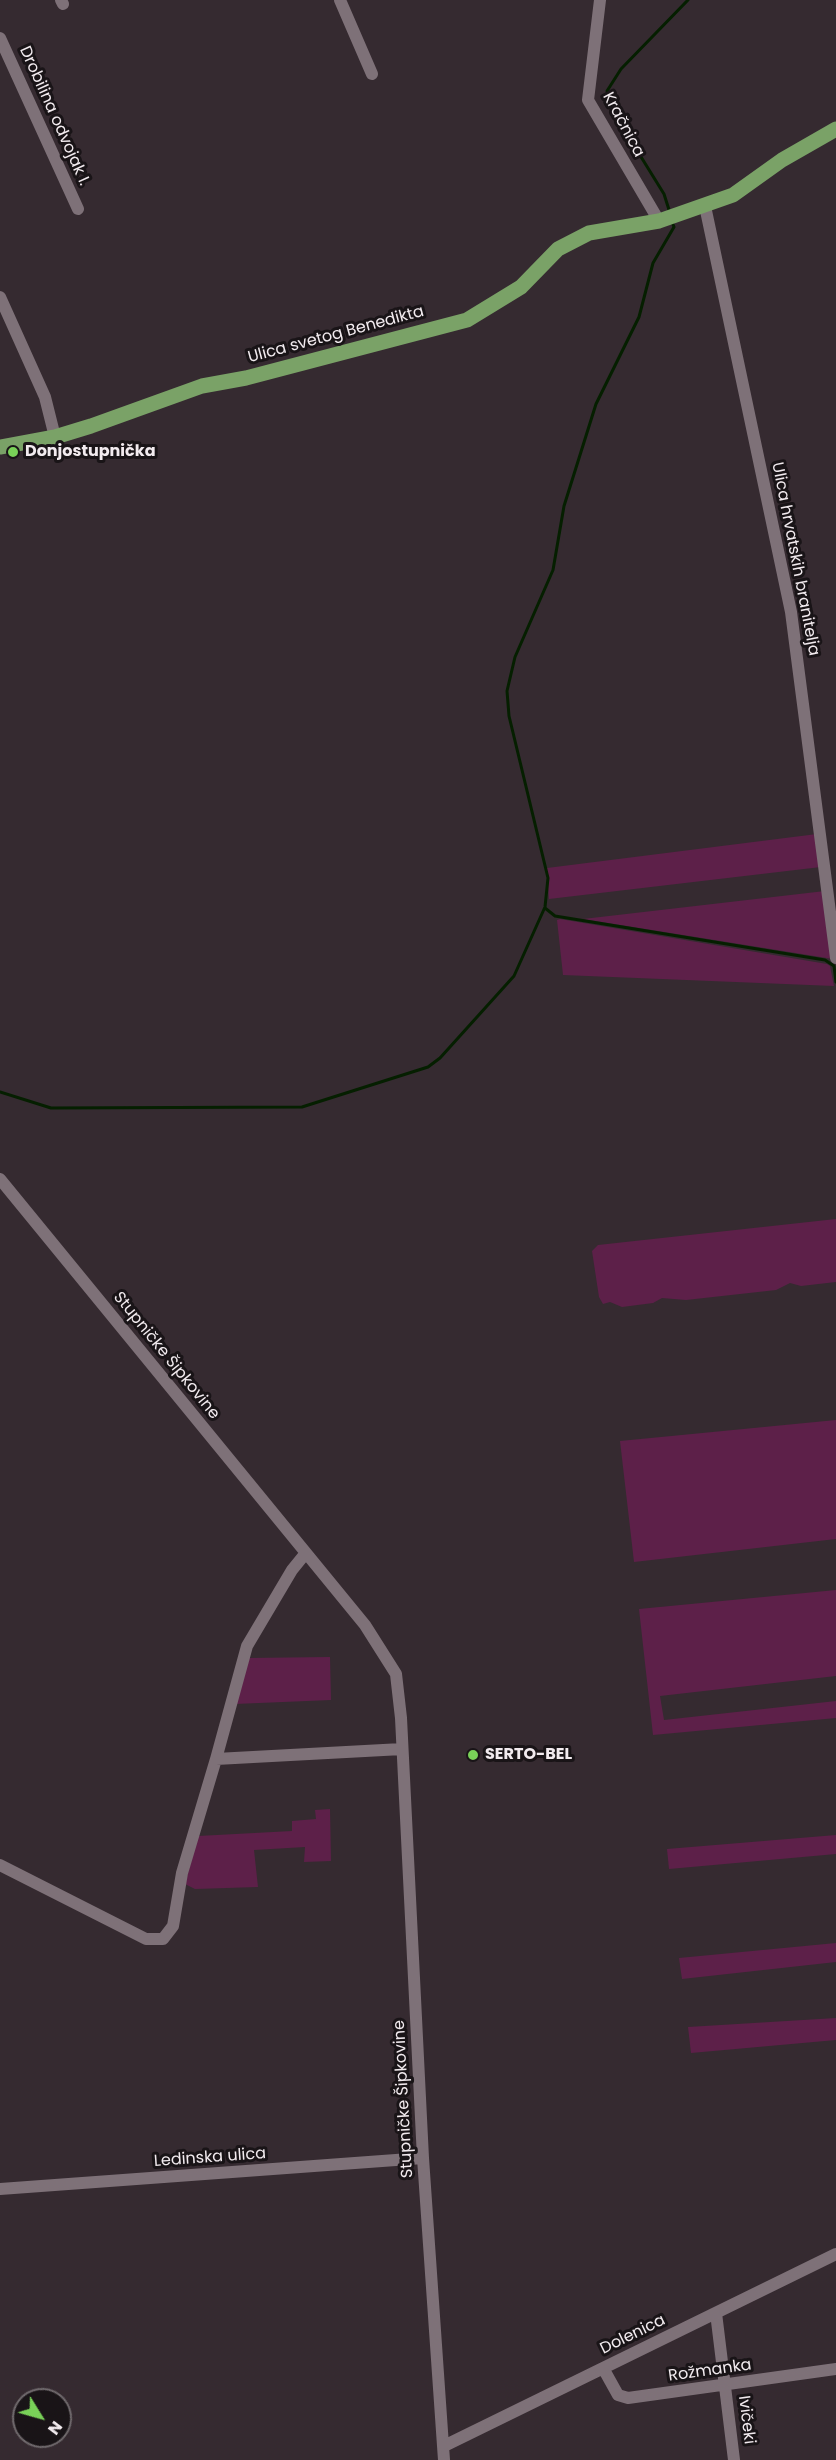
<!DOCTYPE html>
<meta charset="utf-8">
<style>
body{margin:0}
#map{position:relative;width:836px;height:2460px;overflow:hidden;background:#352a30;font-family:Poppins,sans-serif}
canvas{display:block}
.north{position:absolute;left:12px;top:2388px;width:60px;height:60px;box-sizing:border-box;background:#191417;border:2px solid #706a6d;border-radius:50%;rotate:127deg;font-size:16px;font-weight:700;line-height:24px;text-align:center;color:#f2ebef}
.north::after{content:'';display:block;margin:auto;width:21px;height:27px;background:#79d158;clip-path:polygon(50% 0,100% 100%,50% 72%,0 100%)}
</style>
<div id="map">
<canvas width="836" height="2460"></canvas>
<div class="north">N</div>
</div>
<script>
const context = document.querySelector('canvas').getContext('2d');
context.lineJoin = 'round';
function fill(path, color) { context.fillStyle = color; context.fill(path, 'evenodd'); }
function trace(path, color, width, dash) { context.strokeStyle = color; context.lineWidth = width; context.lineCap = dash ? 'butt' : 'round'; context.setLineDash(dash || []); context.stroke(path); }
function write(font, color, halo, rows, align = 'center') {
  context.font = font + ' Poppins,sans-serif'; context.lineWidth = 6; context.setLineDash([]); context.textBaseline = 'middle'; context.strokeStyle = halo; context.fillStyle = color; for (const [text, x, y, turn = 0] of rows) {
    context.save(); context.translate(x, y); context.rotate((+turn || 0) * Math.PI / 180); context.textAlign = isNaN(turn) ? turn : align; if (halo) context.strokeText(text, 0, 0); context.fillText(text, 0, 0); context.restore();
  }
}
const green = new Path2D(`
 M817,834L821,867L549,899L547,868Z
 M825,891L833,959L583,919Z
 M560,919L827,964L830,966L834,986L563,975L557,920Z
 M836,1219V1282L801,1286L790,1283L776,1290L686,1300L662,1298L653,1303L622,1307L610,1302L603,1304L599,1297L592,1251L598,1245Z
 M836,1420V1539L634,1562L620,1441Z
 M836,1590V1676L660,1696L664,1720L836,1701V1718L653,1735L639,1609Z
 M330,1657L331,1700L235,1704L247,1658Z
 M330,1809L331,1861L304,1862L305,1847L254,1850L258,1887L195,1889L185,1884L198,1836L292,1831V1821L316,1819L315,1810Z
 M836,1835V1854L669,1869L667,1849Z
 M836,1943V1962L682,1979L679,1958Z
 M836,2018V2040L691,2053L688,2027Z`);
const stream = new Path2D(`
 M670,213L664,194L638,152L607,91L621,69L688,0
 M545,908L555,916L825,960L834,966L836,982
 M0,1092L51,1108L302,1107L428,1067L440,1058L514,976L545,907L548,878L509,716L507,691L515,657L553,570L564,506L596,404L639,317L653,263L674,227L672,222`);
const minor = new Path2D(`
 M61,0L63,4
 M340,0L372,74
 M600,0L588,100L659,221
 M0,38L78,209
 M705,206L791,612L836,958
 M0,297L45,397L55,437
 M0,1179L365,1625L396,1674L401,1718L423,2158L444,2460
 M305,1554L292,1570L247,1646L216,1759L402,1749
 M0,1865L146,1939H163L173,1926L182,1873L216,1759
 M0,2189L423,2158
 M716,2313L734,2460
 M603,2368L618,2395L628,2398L836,2369
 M444,2446L836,2254`);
const major = new Path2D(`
 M0,447L55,437L91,426L202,386L246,378L467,320L521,287L558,249L589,233L659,221L733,195L782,160L836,129`);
const markers = [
 [13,452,6,"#79d158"],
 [473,1755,6,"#79d158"]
];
const streetNames = [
 ["Drobilina odvojak I.",54,116,66],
 ["Kračnica",623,125,62],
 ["Ulica svetog Benedikta",336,335,-15],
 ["Ulica hrvatskih branitelja",795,559,79],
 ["Stupničke Šipkovine",166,1356,51],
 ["Stupničke Šipkovine",404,2099,-93],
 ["Ledinska ulica",210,2158,-4],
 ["Dolenica",633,2335,-26],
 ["Rožmanka",710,2371,-8],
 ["Ivičeki",746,2420,83]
];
const poiNames = [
 ["Donjostupnička",25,452],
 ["SERTO-BEL",485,1755]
];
fill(green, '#5d2049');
trace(stream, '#051f00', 3);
trace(minor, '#7e7178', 12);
trace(major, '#7aa267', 15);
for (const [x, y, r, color] of markers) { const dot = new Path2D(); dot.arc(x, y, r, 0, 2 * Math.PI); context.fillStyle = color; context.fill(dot); trace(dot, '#191417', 2); }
write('16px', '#f2ebef', '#191417', streetNames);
write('bold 16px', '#f2ebef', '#191417', poiNames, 'left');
</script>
